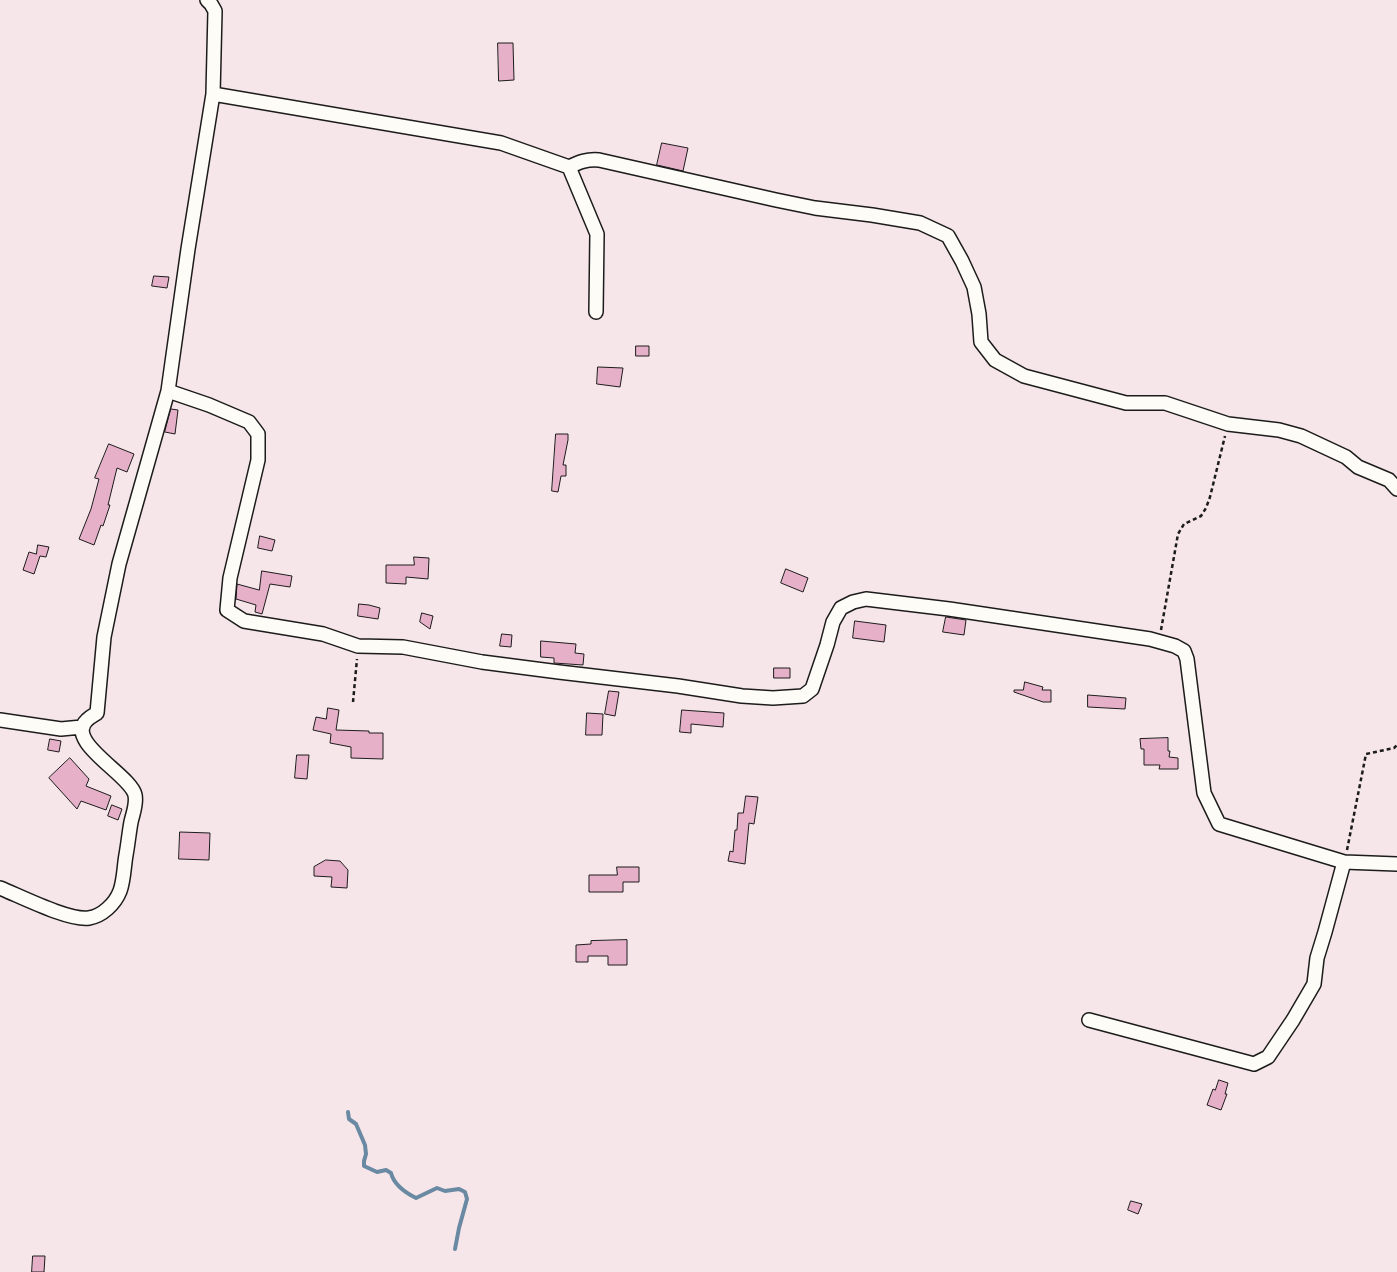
<!DOCTYPE html>
<style>
body{margin:0}
canvas{display:block;background:#f6e5e9}
</style>
<canvas width="1397" height="1272"></canvas>
<script>
const context = document.querySelector('canvas').getContext('2d');
context.lineJoin = 'round';
function trace(path, color, width, dash) { context.strokeStyle = color; context.lineWidth = width; context.lineCap = dash ? 'butt' : 'round'; context.setLineDash(dash || []); context.stroke(path); }
function fill(path, color) { context.fillStyle = color; context.fill(path, 'evenodd'); }
const stream = new Path2D(`
 M348,1112L349,1119L356,1124L365,1145L366,1154L364,1161V1166L377,1172L386,1170L391,1173C394,1185 406,1193 416,1198L437,1188L445,1191L459,1189L465,1192L467,1199L459,1228L455,1249`);
const building = new Path2D(`
 M498,43H513L514,80L499,81Z
 M662,143L688,148L683,171L657,165Z
 M154,276L169,277L167,288L152,286Z
 M636,346H649V356H636Z
 M598,367L623,368L620,387L597,384Z
 M171,409L178,410L175,434L165,432Z
 M556,434H568V440L563,465H566V476H561L558,492L552,491Z
 M109,444L134,454L127,472L117,468L108,505H110L103,526L101,525L94,545L79,539L91,509L99,479L95,478Z
 M260,536L275,540L272,551L258,548Z
 M38,545L49,547L46,557L40,556L34,574L23,570L29,552L36,554Z
 M414,557L429,558L428,579L406,577V584L386,583V565H414Z
 M786,569L808,578L803,592L781,583Z
 M262,571L292,576L290,587L270,584L262,614L255,612L256,605L236,599L237,584L259,590Z
 M359,604L369,605L380,608L378,619L358,616Z
 M422,613L433,616L430,629L420,622Z
 M946,617L966,620L964,635L943,632Z
 M855,621L886,625L884,642L853,638Z
 M502,634L512,635L511,647L500,646Z
 M541,641L576,644L575,653L584,654L583,665L554,663V658L541,657Z
 M774,668H790V678H774Z
 M1025,682L1043,687L1042,690H1051V702H1043L1014,692V690H1023Z
 M609,691L619,692L615,716L605,714Z
 M1088,695L1126,698L1125,709L1088,707Z
 M328,708L339,710L336,730L369,731V733H383V759L351,758V747L330,743L331,734L313,730L316,717L326,719Z
 M682,710L724,713L723,727L691,724V733L680,732Z
 M587,713L603,714L602,735H586Z
 M1168,738V751H1170L1169,757L1178,758V769H1159L1160,765H1144V749H1141L1140,739Z
 M50,739L61,741L59,752L48,750Z
 M297,755H309L307,779L295,778Z
 M70,758L89,779L86,786L111,796L106,810L81,801L77,809L49,778Z
 M746,796L758,797L754,824L749,823L745,864L728,861L730,851L733,852L735,830H737L738,813H743Z
 M112,805L122,809L118,820L108,816Z
 M180,832L210,833L209,860L179,859Z
 M326,860L340,861L348,870L347,888L331,887L332,877L314,876V867Z
 M617,867H639V882H623V892H589V875H617Z
 M627,940V965H608V956H588V962H576V945L591,944V941Z
 M1219,1080L1228,1083L1225,1094H1227L1221,1110L1207,1105L1213,1089L1215,1090Z
 M1131,1201L1142,1204L1138,1214L1128,1210Z
 M33,1256H45L44,1272H32Z`);
const path = new Path2D(`
 M1161,630L1178,534L1184,524L1201,516L1206,508L1210,497L1225,436
 M353,702L357,659
 M1347,850L1366,754L1394,748L1397,745`);
const minor = new Path2D(`
 M207,0L211,4L215,11L213,94L188,249L168,391L209,405L249,422L258,434V460L230,578L227,610L244,621L323,634L358,646L403,647L482,662L559,672L678,686L742,696L773,698L803,696L812,689L827,645L833,622L841,608L853,602L866,599L949,609L1150,639L1175,646L1184,651L1187,659L1204,793L1219,824L1344,862L1397,864
 M213,94L501,143L569,167L597,234L596,312
 M569,167C579,162 587,159 599,160L776,200L815,208L872,215L920,223L948,236L962,261L974,287L979,314L981,342L995,360L1024,376L1126,403H1165L1228,424L1279,430L1301,436L1346,457L1358,467L1389,480L1397,489
 M0,720L61,729L82,727
 M0,888C20,896 69,921 89,918C102,916 115,904 120,891C124,880 124,866 126,855C128,844 129,833 131,822C133,813 137,804 135,795C131,775 64,742 87,720C90,717 94,715 97,713L104,637L119,564L168,391
 M1089,1020L1254,1064L1268,1057L1293,1020L1314,984L1317,958L1325,932L1344,862`);
trace(stream, '#698aa2', 4);
fill(building, '#e6b0c9');
trace(building, '#1c1c1c', 1);
trace(minor, '#1c1c1c', 16);
trace(path, '#1c1c1c', 2.5, [4, 3]);
trace(minor, '#fdfcf7', 13);
</script>
